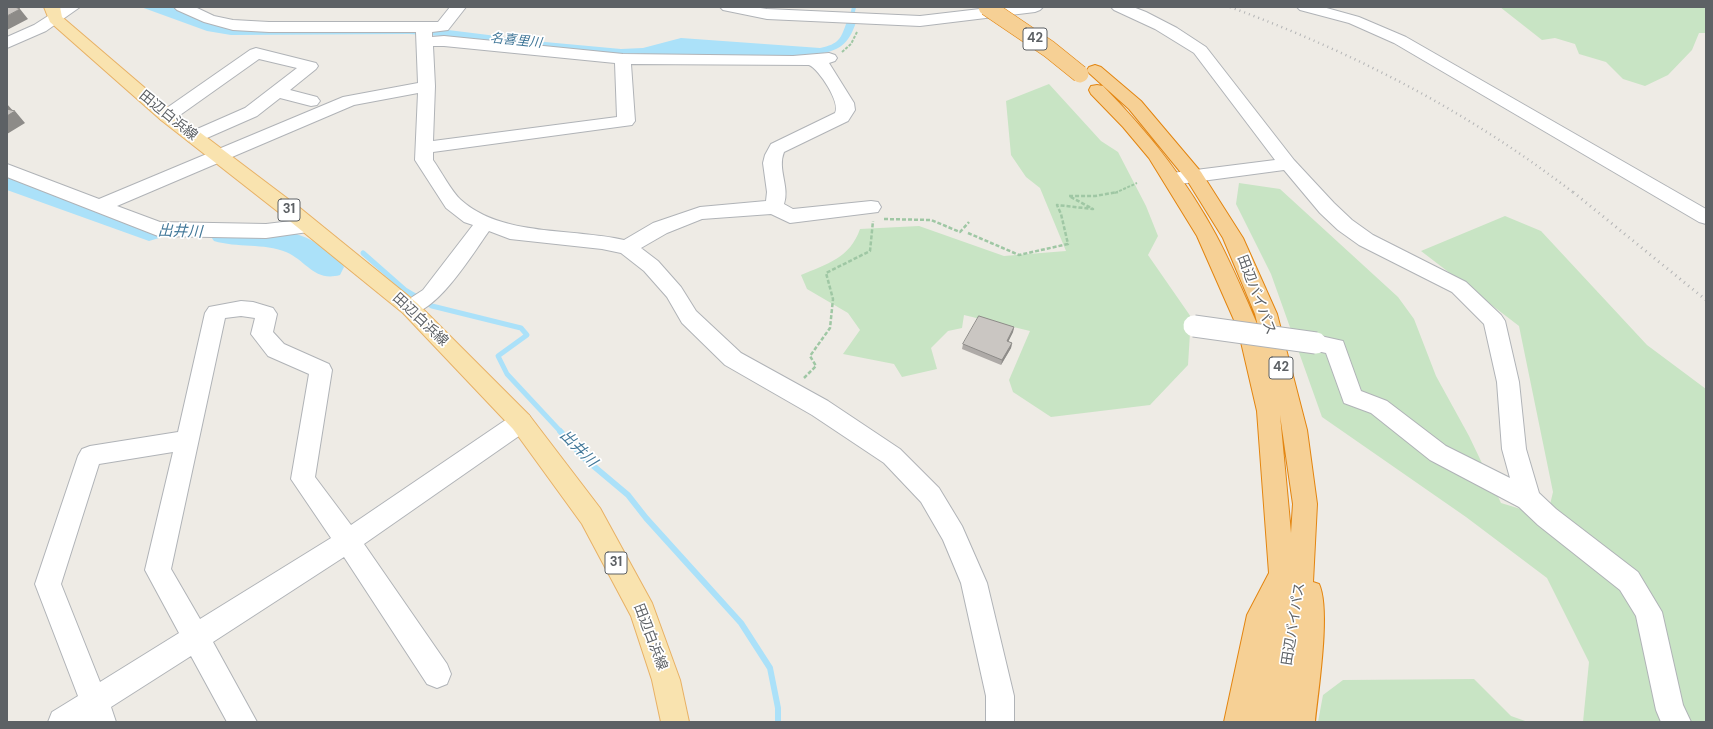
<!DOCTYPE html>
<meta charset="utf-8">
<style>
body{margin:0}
#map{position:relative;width:1713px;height:729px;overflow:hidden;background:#eeebe5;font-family:"DM Sans",sans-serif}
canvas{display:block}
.frame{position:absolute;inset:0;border:8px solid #5d6165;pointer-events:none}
</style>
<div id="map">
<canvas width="1713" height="729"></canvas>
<div class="frame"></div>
</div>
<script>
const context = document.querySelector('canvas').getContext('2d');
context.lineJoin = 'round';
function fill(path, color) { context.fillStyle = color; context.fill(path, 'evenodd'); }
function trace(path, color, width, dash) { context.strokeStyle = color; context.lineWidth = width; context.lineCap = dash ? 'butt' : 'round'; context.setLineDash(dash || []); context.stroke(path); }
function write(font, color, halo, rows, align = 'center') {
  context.font = font + ' "DM Sans","Noto Sans JP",sans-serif'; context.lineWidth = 3.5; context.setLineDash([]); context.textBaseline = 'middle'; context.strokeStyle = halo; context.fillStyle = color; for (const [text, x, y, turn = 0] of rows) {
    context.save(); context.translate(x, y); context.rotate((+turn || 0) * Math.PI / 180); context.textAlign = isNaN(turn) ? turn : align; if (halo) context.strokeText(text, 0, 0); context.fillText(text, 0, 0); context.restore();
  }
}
const green = new Path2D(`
 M1500,7H1706V33H1699L1692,50L1668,75L1645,86L1623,79L1606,62L1579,54L1575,44L1555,38L1542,40Z
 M1049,84L1101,141L1118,152L1146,206L1158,236L1148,255L1191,317L1188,365L1150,405L1051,417L1013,392L1009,380L1030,331L964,315L962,328L948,331L931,348L937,369L902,377L894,364L843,354L860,330L848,313L807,289L801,275C827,264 850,258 860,229L919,226L1004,256L1066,251L1040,188L1026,177L1011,155L1006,101Z
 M1239,183L1280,189L1398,297L1414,319L1436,376L1469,436L1501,503L1547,517L1553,492L1519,326L1421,251L1505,216L1541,231L1647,345L1706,389V722H1583L1589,662L1547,578L1466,517L1322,417L1271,274L1236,204Z
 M1474,679L1511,716L1528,722H1318L1323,695L1343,680Z`);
const water = new Path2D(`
 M141,7H171L216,25L231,29H440L545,42L621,49L643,48L681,38L820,48C839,44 841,39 847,21L856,22C849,44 839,52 815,54C809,55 806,54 800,57L604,53L458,37L409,34L231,35L207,31Z
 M7,172L92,207L83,211L7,187Z`);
const streamFar2 = new Path2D(`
 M851,20L854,7`);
const streamFar1 = new Path2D(`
 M363,253L405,290L432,306L521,328L527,335L498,356L507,374L561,432`);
const stream = new Path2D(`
 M560,431L584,458L628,495L646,518L741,623L770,668L778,708V722`);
const river = new Path2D(`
 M7,171L159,224L164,231L159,238L149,241L7,190Z
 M224,224C261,227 293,226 324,248C332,254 339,258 344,267L340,275C314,282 307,261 286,252C264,243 237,248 214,241L209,234L214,227Z`);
const pathFar1 = new Path2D(`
 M842,52L851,44L857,32
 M1115,193L1137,183`);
const path = new Path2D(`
 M884,219L931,220L960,232L969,222
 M968,233L1019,255L1068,244L1061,214L1057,205L1093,209L1069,196H1095L1118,192
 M804,378L816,366L810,356L830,328L833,299L826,273L870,251L873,221`);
const minor = new Path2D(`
 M62,7H80L46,31L7,48V37L34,25Z
 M174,7H195L214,16L233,20L269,22H438L450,7H466L448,30L432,32V37L444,36L623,54L793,56L829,53L835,55L837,58L835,61L829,63L854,103L855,110L848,121L784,152C777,169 790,187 784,204L793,209L871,201L878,202L881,207L878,212L790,223L771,214L702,219L667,233L641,248L658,261L681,287L696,311L741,353L828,401L900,449L939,488L962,526L987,583L1014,696V722H986V696L961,583L943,540L921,502L884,463L812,415L725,365L682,323L667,297L644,271L621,253L602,249L510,239L489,231C473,253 432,322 403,313L400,308L403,303L423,290L473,225L464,222L446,208L415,160L418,93L354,105L117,206L160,222L266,224L308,219L315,221L318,226L315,231L266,238L158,236L7,177V164L99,199L343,97L418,83L416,32H269L233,30L204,22L177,10ZM433,46H444L615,63L617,117L433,141L435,86ZM631,64L809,65C819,69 841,103 835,113L771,144L765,155L763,163L767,192L766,201L700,207L653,223L624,240C573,228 502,237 461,200C451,191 441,171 433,160V152L632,125L635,121Z
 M720,7H754L767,9L920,16L997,7H1043L1040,10L1035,12L920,26L767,19L723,10Z
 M1111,7H1133L1146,12L1177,28L1206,47L1294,160L1334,203L1352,220L1373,235L1466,282L1501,315L1505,321L1519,382L1526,449L1539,493L1556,509L1638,572L1662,612L1683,705L1691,722H1661L1656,710L1636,616L1620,590L1538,525L1519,507L1430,460L1371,413L1344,403L1326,353L1308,349L1305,343L1308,337L1316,335L1343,341L1361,391L1387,401L1446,446L1510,478L1502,449L1497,382L1484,324L1452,292L1359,245L1338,230L1320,213L1284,170L1172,185L1165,183L1163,179L1165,175L1172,173L1275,160L1194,53L1155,29L1114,10Z
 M1297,7H1323L1359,17L1406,37L1706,209V224L1699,222L1394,43L1349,23L1300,10Z
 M256,48L316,63L318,66L316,69L290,90L317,97L320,101L317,105L311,106L280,98L257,116L200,141L194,143L188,141L185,137L188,133L245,108L297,68L259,59L173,120L167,121L161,120L158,116L161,112L250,50Z
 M241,301L253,302L273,308L277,314L273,332L284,344L329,364L332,370L315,477L351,525L513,415L521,413L529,415L533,422L529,429L364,544L447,664L451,674L447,684L437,688L427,684L344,557L213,642L257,722H227L191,656L111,707L116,722H48L52,712L78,696L35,584L78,456L82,449L90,446L178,432L205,313L209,307ZM241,316L255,318L251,334L268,356L309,374L291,479L331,538L200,619L171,569L225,318ZM173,452L145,570L179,633L100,682L61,584L99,464Z`);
const major = new Path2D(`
 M44,7H60L62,17L173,112L300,208L417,303L529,415L600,508L652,603L680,680L689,722H661L652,680L631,616L582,524L513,429L403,313L286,218L161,120L50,22Z`);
const highway = new Path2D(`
 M1095,65L1101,67L1141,101L1201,172L1243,238L1277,314L1307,430L1317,504L1313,582L1319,584C1331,610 1318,691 1315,722H1224L1247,615L1269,573L1257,411L1238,329L1197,236L1149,158L1123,127L1091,94L1089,90L1091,86L1097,85L1103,86C1148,132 1186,179 1216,235C1232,265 1245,296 1258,326L1255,314L1223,238L1187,180L1129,109L1089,73L1087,70L1089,67ZM1280,415L1293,504L1291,533Z`);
const railFar1 = new Path2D(`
 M1230,7C1357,54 1467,111 1574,193`);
const rail = new Path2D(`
 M1573,192L1706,300`);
const minorBridge = new Path2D(`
 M1194,326L1316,343`);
const highwayBridge = new Path2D(`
 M987,7L1049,49L1080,74`);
const wall = new Path2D(`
 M1014,327L1013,332L1008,342L1012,343L1011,348L1001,365L962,349L963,344Z`);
const shadedWall = new Path2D(`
 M20,9L28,19L7,30V16Z
 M7,104L14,112L15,111L25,123L7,134Z
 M1014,327L1013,332L1006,346L1007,341Z
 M1012,343L1011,348L1001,365L1002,360Z`);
const building = new Path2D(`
 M7,7H15L20,9L7,16Z
 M7,109L15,111L7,116Z
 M979,316L1014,327L1007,341L1012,343L1002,360L963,344Z`);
const shields = [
 [1035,39,24],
 [289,210,22],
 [1281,368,24],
 [616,563,22]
];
const shieldNames = [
 ["42",1035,39],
 ["31",289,210],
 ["42",1281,368],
 ["31",616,563]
];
const farWaternames = [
 ["名喜里川",516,41,6]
];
const streetNames = [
 ["田辺白浜線",168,116,39],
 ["田辺バイパス",1256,295,69],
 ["田辺白浜線",420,320,43],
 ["田辺バイパス",1294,624,-81],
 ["田辺白浜線",650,637,69]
];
const waterNames = [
 ["出井川",180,232,2],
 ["出井川",578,449,45]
];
fill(green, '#c8e4c4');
fill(water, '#abe1f9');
trace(streamFar2, '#abe1f9', 4);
trace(streamFar1, '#abe1f9', 5);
trace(stream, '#abe1f9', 6);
fill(river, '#abe1f9');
trace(minor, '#b0b3b7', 2);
trace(major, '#e8b165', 2);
trace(highway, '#e38510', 2);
trace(pathFar1, '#9fc7a4', 2, [3, 1.5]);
trace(path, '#9fc7a4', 2.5, [4, 2]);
fill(minor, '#fff');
fill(major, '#f9e3af');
fill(highway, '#f6d095');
trace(railFar1, '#b3b4b5', 2.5, [1, 4]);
trace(rail, '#b3b4b5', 3, [1, 4.5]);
trace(minorBridge, '#b0b3b7', 23, []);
trace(highwayBridge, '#e38510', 18, []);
trace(minorBridge, '#fff', 21);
trace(highwayBridge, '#f6d095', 17);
fill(wall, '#aeaaa7');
fill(shadedWall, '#8d8b88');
fill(building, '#cac6c2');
trace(building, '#8d8b88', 1);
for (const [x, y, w] of shields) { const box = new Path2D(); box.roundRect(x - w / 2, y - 11, w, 22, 3); context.fillStyle = '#fff'; context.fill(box); trace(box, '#5d6165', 1); }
write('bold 13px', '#5d6165', null, shieldNames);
write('italic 13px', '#427899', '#fff', farWaternames);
write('14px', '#5d6165', '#fff', streetNames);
write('italic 15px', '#427899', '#fff', waterNames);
</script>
